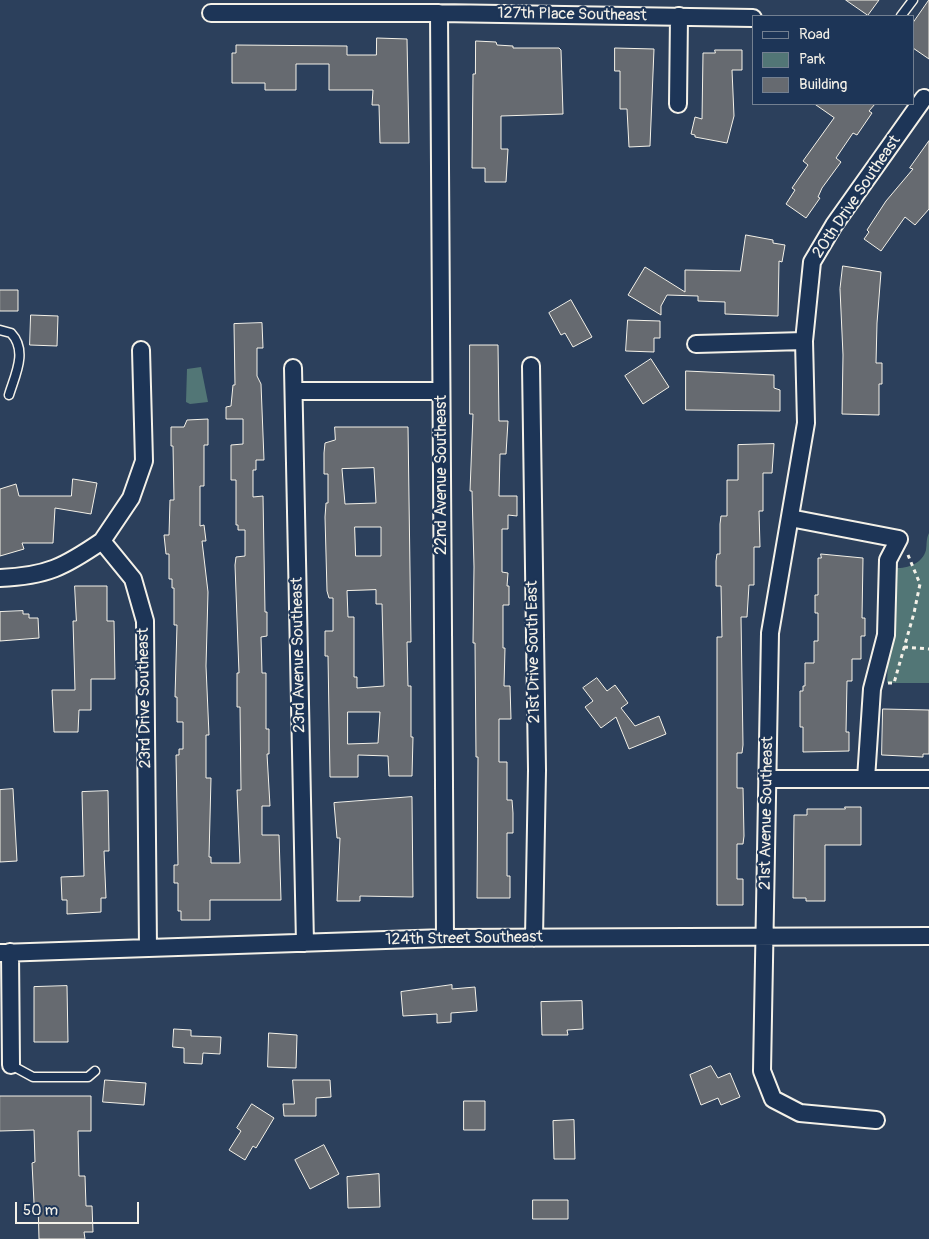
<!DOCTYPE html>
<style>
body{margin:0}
#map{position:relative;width:929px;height:1239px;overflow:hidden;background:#2c405c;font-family:Pangolin,sans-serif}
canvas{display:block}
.legend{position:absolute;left:752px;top:15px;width:162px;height:90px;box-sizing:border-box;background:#1d3557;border:1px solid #738091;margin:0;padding:6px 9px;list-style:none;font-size:15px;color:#f4f1e8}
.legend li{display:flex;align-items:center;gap:10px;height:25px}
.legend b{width:25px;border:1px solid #738091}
.scale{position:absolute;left:15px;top:1202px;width:124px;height:22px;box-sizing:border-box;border:2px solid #f4f1e8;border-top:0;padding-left:6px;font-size:15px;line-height:18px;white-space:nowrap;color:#f4f1e8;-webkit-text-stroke:4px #1d3557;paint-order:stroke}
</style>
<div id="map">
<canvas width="929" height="1239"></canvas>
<ul class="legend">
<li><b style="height:6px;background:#1d3557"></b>Road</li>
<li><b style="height:14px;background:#527676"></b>Park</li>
<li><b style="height:14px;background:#666a70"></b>Building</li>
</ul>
<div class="scale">50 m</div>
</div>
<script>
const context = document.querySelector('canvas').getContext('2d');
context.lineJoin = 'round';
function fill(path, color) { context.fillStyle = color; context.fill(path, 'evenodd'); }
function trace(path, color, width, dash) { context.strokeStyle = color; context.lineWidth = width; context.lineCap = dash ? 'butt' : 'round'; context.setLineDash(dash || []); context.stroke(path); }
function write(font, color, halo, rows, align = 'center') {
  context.font = font + ' Pangolin,sans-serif'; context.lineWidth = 4.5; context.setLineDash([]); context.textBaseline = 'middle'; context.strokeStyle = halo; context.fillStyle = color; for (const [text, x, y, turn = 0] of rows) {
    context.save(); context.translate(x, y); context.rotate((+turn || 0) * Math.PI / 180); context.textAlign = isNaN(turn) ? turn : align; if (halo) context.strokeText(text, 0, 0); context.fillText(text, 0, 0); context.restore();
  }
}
const green = new Path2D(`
 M201,367L208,402L190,404L186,402L187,369Z
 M929,533V683H887L892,568C905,569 922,565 926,550C927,544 926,539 929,533Z`);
const building = new Path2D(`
 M846,0H879L868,15Z
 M929,0V59L913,48V23Z
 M377,38L407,39L409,143H380L379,105H372L373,90H329V64H296V90H265V83H232V53H236V45L347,46V55H376Z
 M476,41L496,42L497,45L513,46V48H559L561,50L563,114L501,116V149H508L506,182H485V168H472L473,74H475Z
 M615,48L654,49L650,146L629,147L627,109H620V71H615Z
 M715,50H742V70H732L734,116L727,143L695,137V135L691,134L695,117L702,119L703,53H715Z
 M815,104H875L869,111L872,113L857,135L853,133L836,158L841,162L822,188L818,197L820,198L806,218L786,204L795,190L792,188L808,165L803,161L834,118Z
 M929,141V209L915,225L905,217L881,251L864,239L869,232L867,230L886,201L913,169L910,168Z
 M746,235L773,240V243L785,245L782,262L779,261L778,316L725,314V302L698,301V296L667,295L661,306V315L628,295L645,267L685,292V270L740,271Z
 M843,266L881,272L877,323L876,363H882V384H879V415L842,414L843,355L840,289Z
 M0,290H18V311H0Z
 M571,300L592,337L573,347L565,333L561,335L549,313Z
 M31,315L58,316L57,346L30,345Z
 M628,320L660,321V338H654V352L626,351Z
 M262,323L263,348H257V376L261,384L264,460H256V470H253V497L263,496L265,612H267V636L261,637L262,673H266V729H269V754H267L270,806H262V835H279L281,900H210V920H181V911H178V883H174V865H178L176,755H179V749H183V722H177V697H175L177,625H174V588H172V579H169V554H166L164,535H169L170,500H174L173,446H171V427H184L187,420L208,419V445H204V486H200V526L204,525L206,541H202L208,592L206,666L209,735H206V778H211L209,857H211V863H240L237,790H241L240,707H237V673H239L235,565L236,557L245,556V530H238V525H236V480H231V445L243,444V419H226V407L231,406L233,385H235L234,324Z
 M470,345H498L499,421H508L506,454H500L499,496H517V516L508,515V529H502V572L508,573L507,586H509V605H503V648H505L504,686H510L511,719H499V762H507V800H512L513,813V833H507V876H510V898H477L478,757H476L475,643H473L474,567L472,491H470L473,414H470Z
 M651,359L669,387L643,404L625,376Z
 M686,371L774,375V388L780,390V411L686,410Z
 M335,427H408L411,642H407L408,686H411V737H413L412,776H389L388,756L358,755V777H330L328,656H325V631H333V598H329L327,591L325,517L326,503H328V474H324V453L325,443L335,440ZM374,468L376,503L345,504L342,469ZM355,527H381V556H356ZM376,590V604H382L384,686L357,688V677H354V617H348L347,591ZM348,712H380L378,743L348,744Z
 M774,444L772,473H763V511H759L760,547H754V585H749L747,617H741L743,745L742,753H737V788H743L744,836L743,844H737V879H743V905H717V637H722L721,586H716V561L717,554H720V524L721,516H727V480H738V445Z
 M73,479L97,483L91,514L55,508L53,543H22L24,549L0,556V489L16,484L19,496H71Z
 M821,554L863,558L862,618H865V636H861V659H852V681H847L846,732H849V751L803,752V727H800V691H803V686H805V663H814V641H818V613H815V595H818V558H821Z
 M75,586H107V621H114L115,679H91V710H79L78,732H54L52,690H75L73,621H76Z
 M23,611V614H29V618H38L39,638L0,641V612Z
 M597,678L607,691L615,685L628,703L621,708L635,726L659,716L666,734L629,749L616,717L601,728L585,707L593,701L583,688Z
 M883,709L929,710V754H923V757L882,755Z
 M13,789L17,861L0,862V790Z
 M108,791L109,851H104L106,898H101V912L67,914V900H62L61,877L84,876L82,792Z
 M412,797L413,897L360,896V901H337L340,838H337L334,803Z
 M845,807H861V845H825V901H806V898H793L794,815H807V809H845Z
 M452,985V989L475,987L477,1011L451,1013V1022L437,1023V1014L403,1016L401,992Z
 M67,986L68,1042H34V987Z
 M582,1001L583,1029L567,1030L568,1035H542L541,1002Z
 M174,1029L191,1030V1036L221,1037L220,1054L203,1053L202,1064L184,1063V1048L173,1047Z
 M269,1033L297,1035L296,1068L268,1067Z
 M711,1066L718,1078L730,1073L740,1097L721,1105L718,1098L701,1105L690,1075Z
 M105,1080L146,1083L144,1105L103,1102Z
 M293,1080H330L331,1097L316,1098V1116H284L283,1104H294Z
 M0,1096H91V1131H78L79,1176H85L86,1206H92L93,1232H84L85,1239H39L38,1203H34L32,1163L35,1162L34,1130L0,1131Z
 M464,1101H485V1130H464Z
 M252,1104L274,1118L256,1148L253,1146L245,1160L229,1150L241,1131L237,1128Z
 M574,1120L575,1159H554L553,1121Z
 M324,1145L339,1174L310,1189L295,1160Z
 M379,1174L380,1207L348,1208L347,1177Z
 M533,1200H568V1219H533Z`);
const path = new Path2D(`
 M904,647L929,649
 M888,683H894L914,613L920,584L908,555`);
const lane = new Path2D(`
 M901,16L913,0
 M0,330L11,333C28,351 15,375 9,395
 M11,1065L33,1077H88L95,1071`);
const street = new Path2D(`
 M211,13H439L753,18
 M439,13L445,938
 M678,104L679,16
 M696,344L804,341
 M141,350L144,461L131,498L102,541L133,579L145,621L148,948
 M531,366L537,770L534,938
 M293,368L305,943
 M294,391H441
 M790,518L899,539L888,560L886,635L872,689L866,779
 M0,578C47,576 64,567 102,541
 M767,779H929
 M10,952L11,1065
 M0,953L445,938L929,936
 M876,1120L800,1113L773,1099L762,1071L770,633L806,423L804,341L812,262L834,225L924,98`);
const streetNames = [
 ["127th Place Southeast",572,15,1],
 ["20th Drive Southeast",857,197,-56],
 ["22nd Avenue Southeast",442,475,-90],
 ["21st Drive South East",534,652,-91],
 ["23rd Avenue Southeast",299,655,-91],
 ["23rd Drive Southeast",145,698,-91],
 ["21st Avenue Southeast",767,813,-89],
 ["124th Street Southeast",464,939,-1]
];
fill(green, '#527676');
fill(building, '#666a70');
trace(building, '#f4f1e8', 1);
trace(lane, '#f4f1e8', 11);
trace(street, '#f4f1e8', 20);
trace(path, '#f4f1e8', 3, [4, 4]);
trace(lane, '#1d3557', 8);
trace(street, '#1d3557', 16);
write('16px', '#f4f1e8', '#1d3557', streetNames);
</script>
